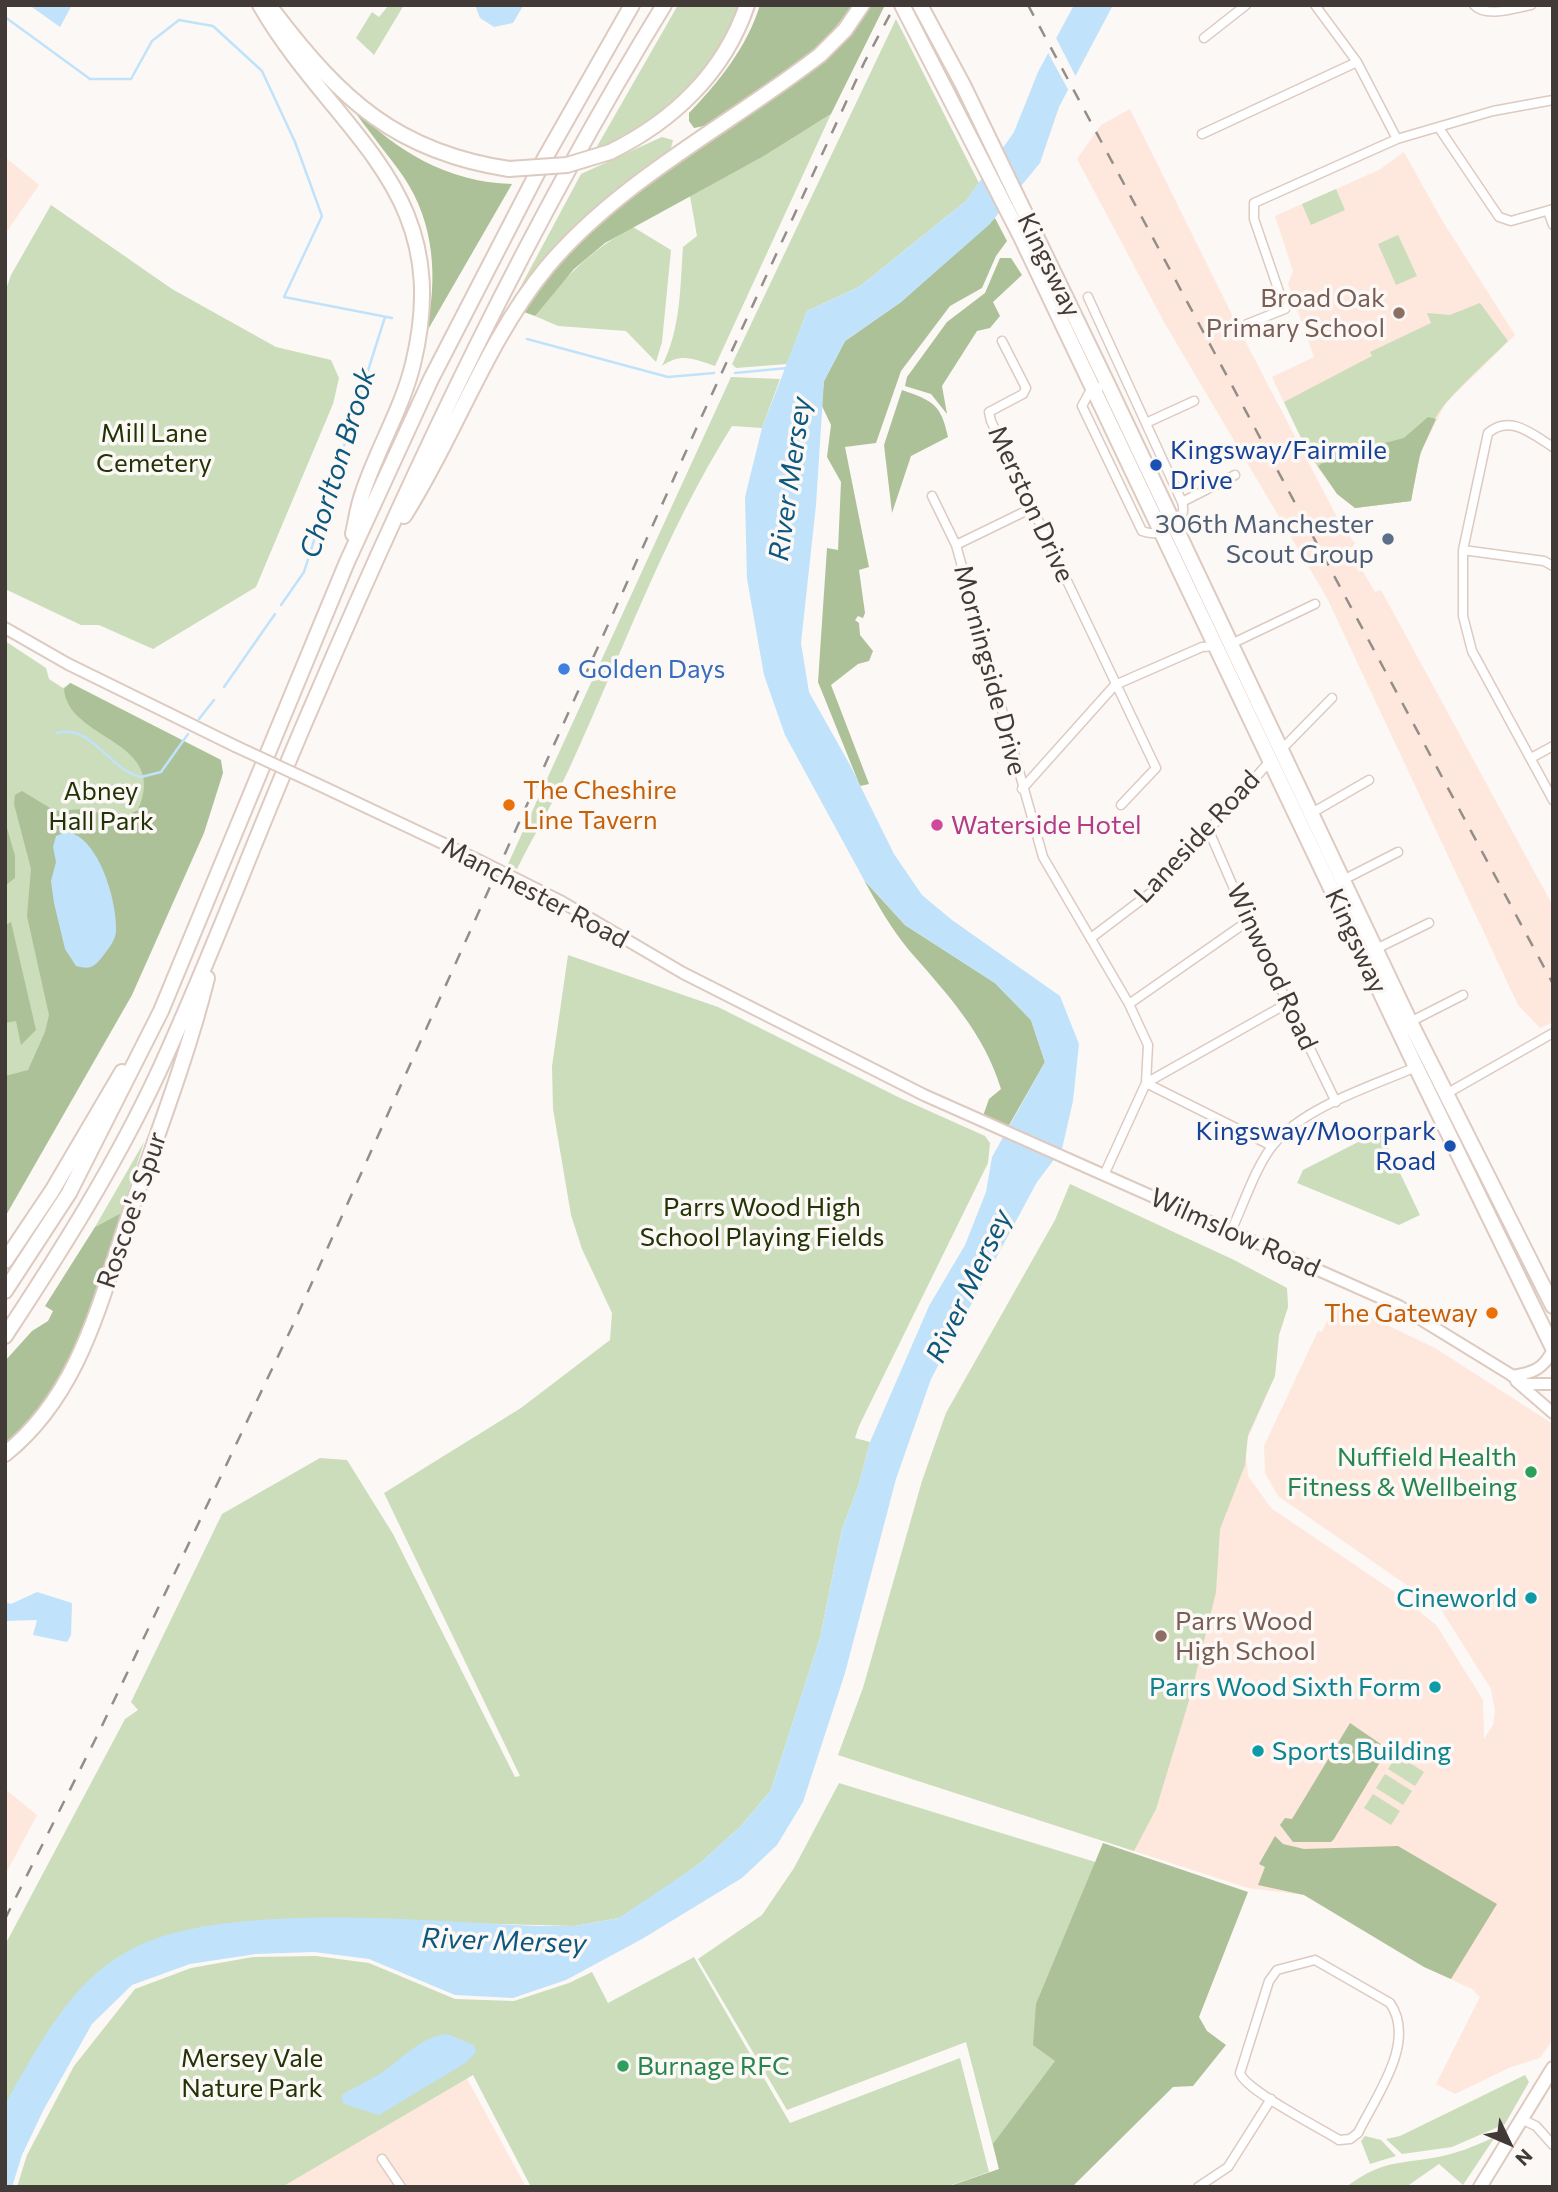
<!DOCTYPE html>
<style>
body{margin:0}
#map{position:relative;width:1558px;height:2192px;overflow:hidden;background:#fcf8f6;font-family:Commissioner,sans-serif}
canvas{display:block}
.frame{position:absolute;inset:0;border:7px solid #423a36;pointer-events:none}
.north{position:absolute;left:1474px;top:2108px;width:70px;height:70px;-webkit-text-stroke:5px #fcf8f6;paint-order:stroke;rotate:134deg;font-size:19px;font-weight:700;line-height:28px;text-align:center;color:#423a36}
.north::after{content:'';display:block;margin:auto;width:24px;height:32px;background:#423a36;clip-path:polygon(50% 0,100% 100%,50% 72%,0 100%)}
</style>
<div id="map">
<canvas width="1558" height="2192"></canvas>
<div class="frame"></div>
<div class="north">N</div>
</div>
<script>
const context = document.querySelector('canvas').getContext('2d');
context.lineJoin = 'round';
function fill(path, color) { context.fillStyle = color; context.fill(path, 'evenodd'); }
function trace(path, color, width, dash) { context.strokeStyle = color; context.lineWidth = width; context.lineCap = dash ? 'butt' : 'round'; context.setLineDash(dash || []); context.stroke(path); }
function write(font, color, halo, rows, align = 'center') {
  context.font = font + ' Commissioner,sans-serif'; context.lineWidth = 7; context.setLineDash([]); context.textBaseline = 'middle'; context.strokeStyle = halo; context.fillStyle = color; for (const [text, x, y, turn = 0] of rows) {
    context.save(); context.translate(x, y); context.rotate((+turn || 0) * Math.PI / 180); context.textAlign = isNaN(turn) ? turn : align; if (halo) context.strokeText(text, 0, 0); context.fillText(text, 0, 0); context.restore();
  }
}
const built = new Path2D(`
 M1130,109L1240,331L1340,523L1355,543L1347,558L1359,565L1375,592L1381,590L1553,906V1022L1540,1028L1518,1005L1327,598L1164,322L1077,159L1101,125Z
 M1404,152L1440,217L1515,335L1445,404L1420,454L1411,501L1355,508L1337,494L1308,454L1272,377L1314,357L1288,284L1293,271L1275,216L1379,170Z
 M5,157L39,185L5,234Z
 M1070,1184L1234,1260L1287,1288L1288,1307L1279,1335L1275,1376L1245,1445L1248,1476L1271,1508L1402,1597L1437,1626L1483,1700L1484,1739L1493,1725L1495,1711L1491,1689L1440,1608L1278,1496L1265,1473L1264,1446L1318,1331L1322,1332L1332,1310L1345,1305L1435,1348L1553,1424V2039L1540,2058L1511,2067L1455,2094L1436,2084L1480,1997L1472,1989L1424,1967L1304,1895L1248,1888L838,1755L863,1688L922,1481L946,1413L1055,1220Z
 M5,1789L37,1815L5,1875Z
 M466,2077L526,2187H282Z`);
const green = new Path2D(`
 M389,5H404L374,55L356,38L372,12L379,17Z
 M678,5H739C719,71 660,128 595,150Z
 M896,19L979,183L966,201L859,287L807,311L787,364L736,368L732,364Z
 M831,114L715,366C694,359 681,352 662,366C681,328 680,288 683,247L697,236L690,196L764,156Z
 M662,137L673,140L671,148L551,255L514,299L581,174Z
 M1336,189L1345,210L1311,225L1302,204Z
 M51,205L172,289L276,347L331,360L339,378L333,404L256,587L153,649L99,625H81L5,589V292L11,275Z
 M633,227L671,250L662,342L656,362L626,331L558,326L535,316C561,280 593,248 633,227Z
 M1398,235L1417,276L1396,285L1378,244Z
 M1480,303L1508,341C1488,361 1465,381 1446,403C1423,430 1417,467 1411,501L1355,508C1320,480 1303,442 1284,402L1372,356L1370,352L1431,323L1427,313L1450,315Z
 M731,377L780,379L762,428L732,426C664,534 622,654 569,769C553,803 534,835 517,869L508,864Z
 M5,641L46,668L49,679L63,688L71,683L221,760L156,927L5,1207Z
 M568,955L718,1007L898,1097L985,1136L990,1143L988,1163L859,1426L855,1438L870,1442L858,1487L842,1529L820,1638L771,1790L741,1826L699,1864L661,1891L619,1918L575,1926L301,1919L201,1927L54,2023L5,2106V1945L125,1719L138,1710L131,1702L222,1514L320,1458L347,1460L393,1534L515,1777L520,1776L384,1493L521,1408L610,1340L612,1313L582,1249L571,1215L553,1109L552,1066Z
 M1380,1131L1420,1215L1399,1225L1297,1183L1303,1170Z
 M144,1142L121,1213L95,1227Z
 M1070,1184L1234,1260L1287,1288L1288,1307L1279,1335L1275,1376L1248,1435L1245,1465L1220,1529L1216,1592L1191,1694L1156,1809L1134,1851L838,1755L863,1688L922,1481L946,1413L1055,1220Z
 M1397,1755L1424,1772L1415,1786L1388,1769Z
 M1385,1774L1412,1791L1403,1805L1376,1788Z
 M839,1783L1105,1865L1117,2065L999,2169L966,2042L787,2110L698,1959L762,1915L794,1868Z
 M1373,1794L1400,1811L1391,1825L1364,1808Z
 M316,1956L369,1963L455,1999L514,2001L569,1983L592,1972L608,2003L694,1957L790,2123L960,2058L989,2172L946,2187H531L473,2075L282,2187H17L27,2155L74,2066L135,1989L191,1968L253,1957Z
 M1525,2075L1529,2082L1505,2124L1452,2147L1402,2154L1386,2139L1400,2136Z
 M1365,2136L1381,2140L1396,2156L1370,2164L1361,2141Z
 M1495,2137L1463,2185L1439,2164L1406,2187H1346C1388,2155 1409,2166 1454,2153C1468,2149 1481,2143 1495,2137Z`);
const forest = new Path2D(`
 M760,5H852C819,57 759,90 709,125L694,128L689,121V113C719,82 747,47 760,5Z
 M871,5H885L831,114L764,156L605,243L574,269L535,316L524,312C581,222 673,169 757,109C801,78 843,52 871,5Z
 M351,106C397,151 446,182 512,184L426,333C438,279 435,223 403,176C386,152 367,130 351,106Z
 M995,218L1007,241L996,256L982,288L950,306L901,371L876,443L845,447L869,567L859,570L865,613L863,618L858,616L855,620L859,623L860,635L873,651L869,661L858,664L831,685L869,784L860,786L818,682L827,548L838,550L841,482L827,457L831,425L821,404L824,381L845,341L901,302Z
 M1000,258H1011L1022,275L993,302L1000,316L990,328L977,331L942,386L947,414L931,394L905,386L907,377L947,322L985,293Z
 M902,390C933,401 941,404 948,437L911,456L892,513L884,445Z
 M1428,417L1436,419L1420,454L1411,501L1355,508L1337,494L1318,466L1327,460L1344,459L1373,446L1404,438Z
 M70,683L221,760L223,773L204,833L132,995L5,1217V1076L28,1070L45,1032L49,1015L27,916L31,869L14,804L15,795L22,791L55,811L83,809L121,818L138,810C170,739 68,741 64,689Z
 M5,821L15,856V878L7,884Z
 M864,880L905,925L995,983L1031,1020L1045,1062L1008,1127L983,1116L989,1099L1001,1089C984,1032 946,993 908,949C891,928 877,904 864,880Z
 M11,922L36,1030L21,1045L16,1021L5,1023V925Z
 M121,1213C93,1305 75,1377 5,1447V1361L32,1331L48,1321L53,1311L45,1306L95,1227Z
 M1350,1723L1388,1749L1334,1839L1331,1842H1293L1280,1825L1285,1818L1292,1819Z
 M1275,1836L1283,1844L1304,1849L1398,1846L1497,1904L1451,1979L1424,1967L1304,1895L1258,1885L1265,1867L1259,1864Z
 M1103,1843L1248,1892L1199,2017L1207,2031L1226,2045L1193,2086L1173,2087L1072,2187H947L999,2169L993,2144L1055,2061L1033,2045L1036,2004Z`);
const water = new Path2D(`
 M29,5H72L60,27Z
 M475,5H523V6L513,23L494,27L480,18Z
 M1074,5H1113L1059,107L1040,163L989,225L901,302L845,341L824,381L816,505L801,643L809,692L850,765L894,854L922,895L952,920L1060,996L1079,1044L1073,1101L1062,1149L1037,1182L931,1379L896,1479L845,1673L803,1802L777,1845L742,1878L642,1939L566,1980L513,1998L455,1995L369,1959L314,1952L256,1954L190,1964L132,1985L92,2024L44,2109L22,2155L12,2187H5C5,2167 1,2125 5,2107C8,2096 34,2054 41,2042C64,2006 86,1976 123,1954C212,1898 430,1922 537,1926H575L619,1918L699,1864L741,1826L771,1790L820,1638L842,1529L858,1487L870,1442L929,1306L965,1245L986,1192L992,1157L1045,1062L1031,1020L995,983L905,925L864,880L785,735L764,675L747,579L745,497L762,428L807,311L859,287L966,201L1014,132L1038,72Z
 M66,832C99,835 118,904 116,932C115,941 108,949 103,956C94,967 91,970 76,966L65,949L54,903L51,881L56,862L53,847L56,836Z
 M37,1592L72,1603L71,1635L67,1642L33,1635L37,1620L5,1621V1602L11,1604Z
 M447,2034L474,2045L476,2052L467,2062L379,2115L344,2104L341,2096C353,2087 367,2082 380,2074C402,2059 420,2037 447,2034Z`);
const pier = new Path2D(`
 M1054,34L1077,79L1070,93L1046,49Z`);
const stream = new Path2D(`
 M5,17L90,79H131L152,41L179,20L213,26L262,71L295,142L322,216L284,297L392,318
 M527,339L668,377L714,373
 M735,373L787,368
 M281,605L304,572L385,317
 M224,687L275,614
 M199,719L214,700
 M57,733C93,724 108,770 141,777L161,772L188,734`);
const street = new Path2D(`
 M1315,5L1357,62L1397,139
 M1474,5C1486,18 1515,8 1531,5
 M1204,38L1246,5
 M1439,128L1499,217L1511,221L1553,209
 M1202,134L1357,62
 M1548,211L1553,225
 M1088,297L1182,502C1189,524 1162,539 1142,531L1082,406L1089,393L1107,383
 M1247,324L1285,309L1254,219V203L1397,139L1493,111L1553,100
 M1002,341L1026,388L1023,394L989,412L991,421L1156,768L1121,805
 M1146,423L1194,401
 M1553,447C1532,434 1510,414 1488,433L1463,550V616L1472,651L1553,800
 M932,496L956,545L1043,857L1129,1004L1148,1045L1146,1083L1104,1175
 M1182,502L1235,475
 M956,545L1034,507
 M1463,550L1544,561L1553,566
 M1229,645L1315,604
 M1280,751L1332,698
 M1531,758L1553,746
 M1022,789L1115,685L1202,647L1216,646
 M1310,814L1369,780
 M1209,831L1248,921L1336,1102
 M1343,880L1398,852
 M1091,938L1157,888L1271,760
 M1376,949L1429,923
 M1129,1004L1248,921
 M1410,1022L1463,995
 M1146,1083L1288,1003
 M1146,1083L1272,1146
 M1446,1094L1553,1033
 M1231,1231C1243,1206 1256,1165 1274,1144C1304,1107 1372,1086 1416,1067
 M1315,1960L1390,2003C1417,2042 1376,2096 1358,2133L1350,2139L1339,2140C1320,2128 1245,2090 1240,2073L1269,1981L1277,1970Z
 M1523,2120L1536,2126L1553,2145
 M382,2159L401,2187
 M1198,2187L1228,2167L1271,2099`);
const secondary = new Path2D(`
 M5,628L68,664L235,746
 M317,784L476,859
 M562,902L683,973L924,1095L1399,1306L1526,1384H1553
 M1512,1376C1533,1373 1544,1369 1553,1349
 M1516,1381L1553,1413`);
const primary = new Path2D(`
 M1480,2187L1553,2068`);
const highway = new Path2D(`
 M260,5C336,136 456,187 413,364C402,409 377,449 363,492C358,505 356,520 353,534
 M902,5L1021,237L1416,1067L1553,1348
 M920,5L963,85L1107,383L1410,1022L1553,1306
 M274,12C341,100 397,152 509,169
 M610,152C673,121 724,73 747,5
 M404,516C455,436 486,341 547,267C621,179 730,125 820,55L845,30L862,5
 M5,1261L52,1191L122,1072
 M5,1291L69,1193L161,1011L347,562L431,379L545,158L632,5
 M5,1336C61,1251 116,1164 159,1071C215,949 261,822 315,699C417,461 528,226 664,5
 M5,1454C84,1391 102,1291 134,1201C160,1127 188,1054 207,978`);
const rail = new Path2D(`
 M1028,5L1553,984
 M5,1919L99,1732L292,1327L701,418L864,63L895,5`);
const secondaryBridge = new Path2D(`
 M235,746L317,784
 M476,859L562,902`);
const highwayBridge = new Path2D(`
 M509,169L567,165L610,152`);
const markers = [
 [1399,313,7,"#8d6e63"],
 [1156,465,7,"#1a4fb4"],
 [1388,539,7,"#5c6f8a"],
 [564,669,7,"#3f7fe0"],
 [509,805,7,"#e8710a"],
 [937,825,7,"#d1479c"],
 [1450,1146,7,"#1a4fb4"],
 [1492,1313,7,"#e8710a"],
 [1531,1472,7,"#2e9e5b"],
 [1531,1598,7,"#0f9aa8"],
 [1161,1636,7,"#8d6e63"],
 [1435,1687,7,"#0f9aa8"],
 [1258,1751,7,"#0f9aa8"],
 [623,2066,7,"#2e9e5b"]
];
const streetNames = [
 ["Kingsway",1049,265,64],
 ["Merston Drive",1031,504,65],
 ["Morningside Drive",990,670,75],
 ["Laneside Road",1197,837,-47],
 ["Manchester Road",535,893,28],
 ["Kingsway",1356,941,65],
 ["Winwood Road",1272,967,65],
 ["Roscoe's Spur",132,1210,-71],
 ["Wilmslow Road",1235,1233,24]
];
const educationNames = [
 ["Broad Oak",1385,298],
 ["Primary School",1385,328],
 ["Parrs Wood",1175,1621,"left"],
 ["High School",1175,1651,"left"]
];
const parkNames = [
 ["Mill Lane",154,433],
 ["Cemetery",154,463],
 ["Abney",101,791],
 ["Hall Park",101,821],
 ["Parrs Wood High",762,1207],
 ["School Playing Fields",762,1237],
 ["Mersey Vale",252,2058],
 ["Nature Park",252,2088]
];
const transitNames = [
 ["Kingsway/Fairmile",1170,450],
 ["Drive",1170,480],
 ["Kingsway/Moorpark",1436,1131,"right"],
 ["Road",1436,1161,"right"]
];
const serviceNames = [
 ["306th Manchester",1374,524],
 ["Scout Group",1374,554]
];
const shopNames = [
 ["Golden Days",578,669]
];
const foodNames = [
 ["The Cheshire",523,790],
 ["Line Tavern",523,820],
 ["The Gateway",1478,1313,"right"]
];
const hotelNames = [
 ["Waterside Hotel",951,825]
];
const leisureNames = [
 ["Nuffield Health",1517,1457],
 ["Fitness & Wellbeing",1517,1487],
 ["Burnage RFC",637,2066,"left"]
];
const cultureNames = [
 ["Cineworld",1517,1598],
 ["Parrs Wood Sixth Form",1421,1687],
 ["Sports Building",1272,1751,"left"]
];
const waterNames = [
 ["Chorlton Brook",338,463,-73],
 ["River Mersey",790,479,-82],
 ["River Mersey",969,1286,-65],
 ["River Mersey",504,1941,2]
];
fill(built, '#fee7dd');
fill(green, '#cbddba');
fill(forest, '#acc197');
fill(water, '#c0e3fb');
fill(pier, '#fcf8f6');
trace(stream, '#c0e3fb', 2.5);
trace(street, '#ddcac0', 11);
trace(secondary, '#ddcac0', 14);
trace(primary, '#ddcac0', 16);
trace(highway, '#ddcac0', 18);
trace(street, '#fff', 8);
trace(secondary, '#fff', 10);
trace(primary, '#fff', 12);
trace(highway, '#fff', 14);
trace(rail, '#948e8b', 2.5, [12, 12]);
trace(secondaryBridge, '#ddcac0', 14, []);
trace(highwayBridge, '#ddcac0', 18, []);
trace(secondaryBridge, '#fff', 10);
trace(highwayBridge, '#fff', 14);
for (const [x, y, r, color] of markers) { const dot = new Path2D(); dot.arc(x, y, r, 0, 2 * Math.PI); context.fillStyle = color; context.fill(dot); trace(dot, '#fcf8f6', 2.5); }
write('26px', '#423a36', '#fcf8f6', streetNames);
write('26px', '#785e54', '#fcf8f6', educationNames, 'right');
write('26px', '#223405', '#fcf8f6', parkNames);
write('26px', '#164399', '#fcf8f6', transitNames, 'left');
write('26px', '#4e5e75', '#fcf8f6', serviceNames, 'right');
write('26px', '#366cbe', '#fcf8f6', shopNames, 'left');
write('26px', '#c56008', '#fcf8f6', foodNames, 'left');
write('26px', '#b23c85', '#fcf8f6', hotelNames, 'left');
write('26px', '#27864d', '#fcf8f6', leisureNames, 'right');
write('26px', '#0d838f', '#fcf8f6', cultureNames, 'right');
write('italic 28px', '#0d587f', '#fcf8f6', waterNames);
</script>
